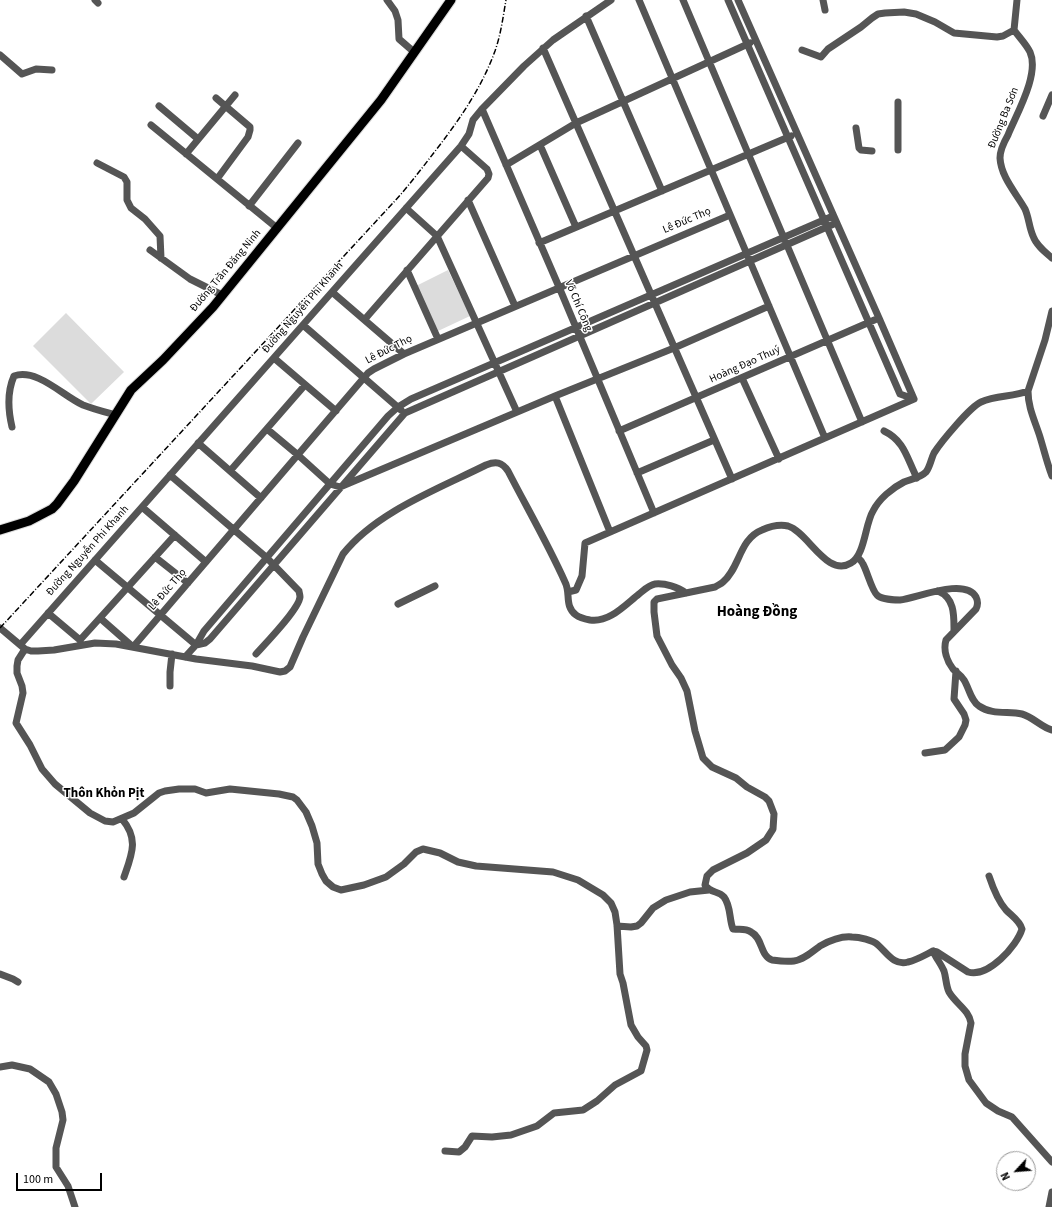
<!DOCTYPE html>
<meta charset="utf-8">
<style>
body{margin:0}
#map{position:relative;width:1052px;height:1207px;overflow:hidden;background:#fff;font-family:"Source Sans 3",sans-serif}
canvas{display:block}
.north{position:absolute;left:996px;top:1151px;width:40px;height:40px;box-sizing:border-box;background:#fff;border:1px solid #999;border-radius:50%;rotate:244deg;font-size:11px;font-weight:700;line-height:16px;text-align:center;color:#000}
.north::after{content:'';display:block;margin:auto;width:14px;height:18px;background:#000;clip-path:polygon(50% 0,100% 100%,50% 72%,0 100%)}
.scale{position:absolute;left:16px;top:1173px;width:86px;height:18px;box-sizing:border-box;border:2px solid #000;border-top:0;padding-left:5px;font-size:12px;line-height:14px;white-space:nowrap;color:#000;-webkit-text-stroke:3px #fff;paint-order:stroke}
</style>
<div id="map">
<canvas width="1052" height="1207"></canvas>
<div class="north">N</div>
<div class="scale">100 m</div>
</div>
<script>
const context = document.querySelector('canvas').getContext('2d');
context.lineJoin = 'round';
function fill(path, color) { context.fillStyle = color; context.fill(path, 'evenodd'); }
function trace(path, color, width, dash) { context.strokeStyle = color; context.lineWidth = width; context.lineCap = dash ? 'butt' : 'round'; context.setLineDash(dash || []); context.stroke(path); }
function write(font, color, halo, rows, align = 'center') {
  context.font = font + ' "Source Sans 3",sans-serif'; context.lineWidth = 3; context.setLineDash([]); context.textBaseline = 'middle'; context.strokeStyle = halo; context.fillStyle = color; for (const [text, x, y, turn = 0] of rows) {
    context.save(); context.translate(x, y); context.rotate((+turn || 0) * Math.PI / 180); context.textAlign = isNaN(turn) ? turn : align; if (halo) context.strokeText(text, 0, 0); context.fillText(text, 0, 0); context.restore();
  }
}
const green = new Path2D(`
 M448,270L470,316L438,331L416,286Z
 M66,313L124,372L91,404L33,346Z`);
const minor = new Path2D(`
 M95,0L98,3
 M387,0L395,11L398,20L399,39L414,52
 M639,0L825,438
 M683,0L862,422
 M728,0L900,394L914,399
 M738,0L879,318L914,399
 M823,0L825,10
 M1017,0L1014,30C1019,37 1026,44 1030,52C1040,74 1016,115 1008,135C1004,142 1000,150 1000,158C1001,177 1016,193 1025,209C1029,218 1029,227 1033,236C1036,245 1045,252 1052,258
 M586,16L662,191
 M543,48L732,479
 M802,50L821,57L828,49L861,27L872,18L878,14L885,13L904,12L916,14L935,22L954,33L997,37L1003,36L1014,30
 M0,55L22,74L36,69L52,70
 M216,98L250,127V130L248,137L217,179
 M898,102V150
 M159,106L198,139
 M482,109L559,287L654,513
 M1043,116L1052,95
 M151,125L277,228
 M856,128L859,148L861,150L872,151
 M540,145L576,227
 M186,154L235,95
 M97,163L124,177L127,182V200L131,208L145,219L160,236L161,258
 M506,165L576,123L750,43
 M468,200L515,306
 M249,206L298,143
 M406,208L437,236L517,412
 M539,243L791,136
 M150,250L190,279L222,295
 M407,270L438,339
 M332,292L404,354
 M1052,311L1045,340L1028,391C1028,408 1035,421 1040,437C1044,450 1047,463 1052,476
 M365,319L488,178L489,174L487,169L461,146
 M303,325L401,410
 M274,358L336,411
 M742,378L779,459
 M555,396L610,532
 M12,427C8,410 7,392 14,376C37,368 63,396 83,405C93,409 105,412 116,415
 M267,429L298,455L330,484L340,487L555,396L674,348L769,306
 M619,431L879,318
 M884,431C905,441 907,459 917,478
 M198,443L261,498
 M230,471L305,385
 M637,473L714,440
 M170,475L267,558L299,591C299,592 300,595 300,597C299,609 266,643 256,654
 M142,507L206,562
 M155,557L188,583
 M857,557C859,559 862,561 863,564C867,571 872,591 877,595C881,599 894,600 900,600C917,598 965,577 976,597C978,601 978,605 976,609L946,640C943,650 947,661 953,669C957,673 961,675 964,680C969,688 971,701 979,706C992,715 1008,711 1022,714C1033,717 1041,727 1052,730
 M95,560L196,645
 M938,591C955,598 954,616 954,631
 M568,592L576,590L582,576L585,543L914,399
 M398,604L435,586
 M48,613L80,640L175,535
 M100,618L133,647L368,373L374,369L404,354L730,215
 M0,628L25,649L31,651H38L54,650L95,643L116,644L196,659L252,666L280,672L285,671L290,667L303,637L343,554C376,512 438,489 486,465C496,461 502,462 508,471C527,508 548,544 565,582C571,593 564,606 576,615C580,618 585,619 590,620C609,623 625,605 639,594C644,590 649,585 655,584C665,583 678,587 686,593
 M20,645L461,146L469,134L473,120L482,109L524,66L553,40L611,0
 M196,645L205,643L210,639L405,413L836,223
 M25,649L18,660L17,666V673L22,686L23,693L16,723L30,745L42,769L55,784L90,813L105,821L113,822L134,813L159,793L165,791L179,789H195L206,793L230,789L279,794L293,797L297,800L306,812L312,826L317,843L318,864L322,874L326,881L333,887L341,890L364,885L386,877L404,864L416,852L423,849L440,853L458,862L476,866L553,872L578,880L603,895L611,903L615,912L617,925L620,974L623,983L631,1025L638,1037L646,1046L647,1050L641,1071L615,1085L597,1101L583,1110L554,1113L537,1126L511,1135L492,1137L472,1136L465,1147L459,1152L445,1151
 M185,657L196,645L204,631L388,416L398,407L411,399L833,216
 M170,686V672L172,654
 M925,753L945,750L959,737L965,725L966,720L964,714L954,699L956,671
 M122,819C139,839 132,854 124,877
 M989,876C993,888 998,901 1006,910C1012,916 1020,921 1022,929C1017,946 988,978 968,972L937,952L933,951C925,955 917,960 908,962C894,966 887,953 878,945C873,940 859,937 852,937C842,936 829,941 820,946C812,952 803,960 794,961C787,962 779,961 772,960C760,956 763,938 751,932C745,928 740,930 733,929C729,919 731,906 724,897C718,890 711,894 705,885L707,876L713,870L747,853L766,840L773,829L774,814L769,801L765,797L747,787L736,778L712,767L703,758L695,731L687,691L681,678L672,665L657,636L654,612V602L657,599L715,587C718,585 721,584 723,582C740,568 739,539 762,530C771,526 779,524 788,526C808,532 827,578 851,563C865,555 865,524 873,511C879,499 892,488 904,482C911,479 920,478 926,472C930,467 931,459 934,453C941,442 970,407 981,402C996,395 1013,397 1028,391
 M617,926L631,927L637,926L641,923L653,908L666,900L690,892L709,890
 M933,951C936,958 941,964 944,971C946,977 946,986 949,992C956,1004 969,1010 971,1023L965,1054V1066L969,1080L986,1103L998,1111L1012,1117L1052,1162
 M0,974L13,979L18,982
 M0,1067L12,1065L30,1069L49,1082L56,1094L62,1112L63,1120L56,1148V1167L68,1186L75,1207
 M1049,1207L1052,1192`);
const major = new Path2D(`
 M0,530L29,521L52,509L57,504L74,481L131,390L163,360L213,307L381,100L451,0`);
const rail = new Path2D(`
 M0,628L392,204C408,187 422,168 436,150C460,119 482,87 495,51C501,34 503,17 506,0`);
const streetNames = [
 ["Đường Ba Sơn",1004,118,-68],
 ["Lê Đức Thọ",687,221,-23],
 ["Đường Trần Đăng Ninh",226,271,-50],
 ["Võ Chí Công",578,306,67],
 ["Đường Nguyễn Phi Khanh",303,308,-49],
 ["Lê Đức Thọ",389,350,-27],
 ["Hoàng Đạo Thuý",745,365,-24],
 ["Đường Nguyễn Phi Khanh",88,551,-48],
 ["Lê Đức Thọ",168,590,-49]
];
const quarterNames = [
 ["Thôn Khỏn Pịt",104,794]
];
const districtNames = [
 ["Hoàng Đồng",757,613]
];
fill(green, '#dcdcdc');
trace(major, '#dbdbdb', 11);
trace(minor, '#555', 7);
trace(major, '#000', 9);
trace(rail, '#000', 1.5, [6, 2, 1, 2]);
write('11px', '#000', '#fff', streetNames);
write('bold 13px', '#000', '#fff', quarterNames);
write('bold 15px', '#000', '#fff', districtNames);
</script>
